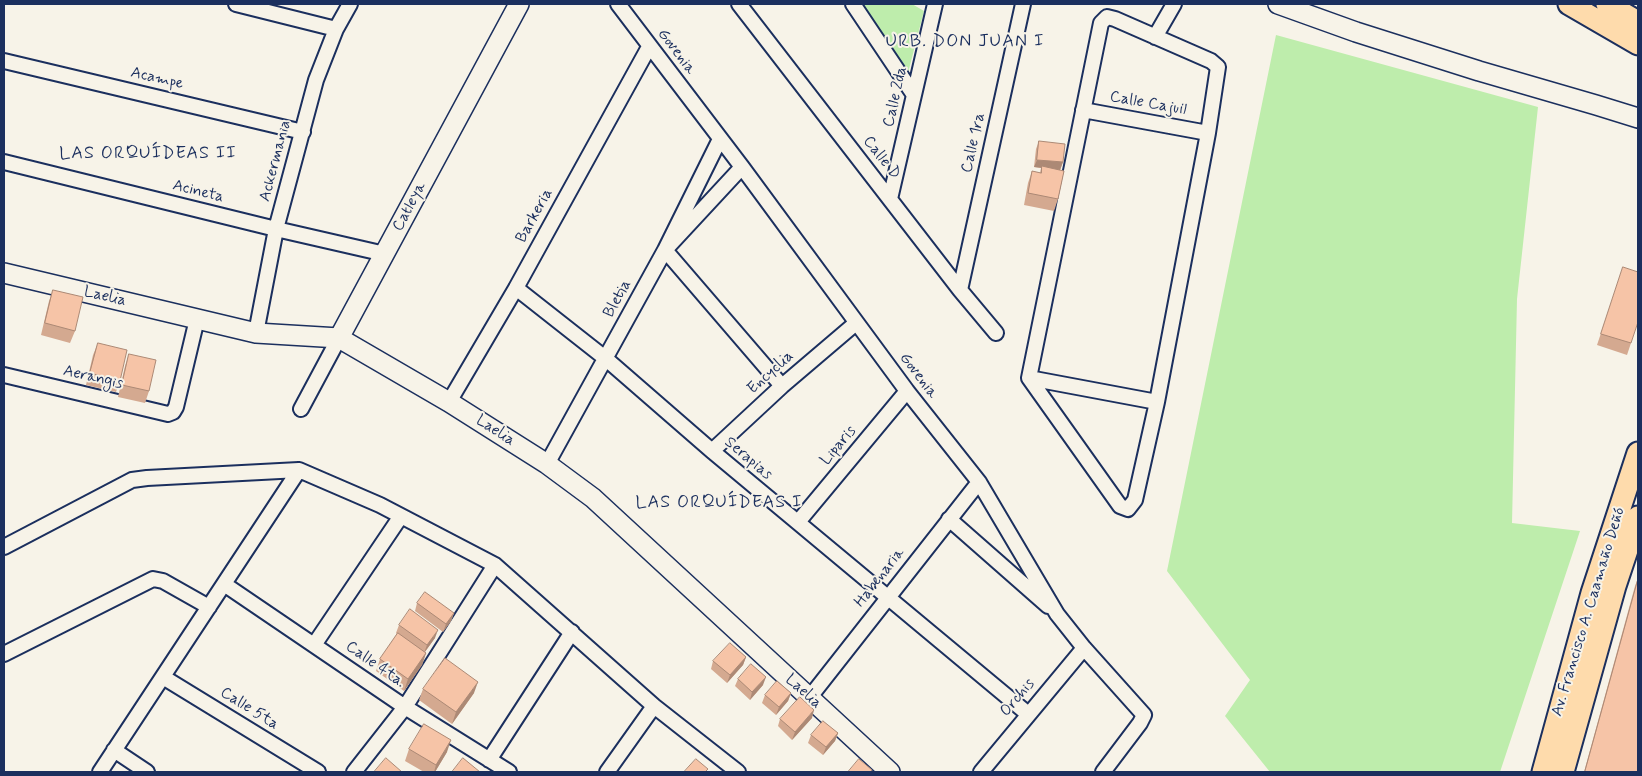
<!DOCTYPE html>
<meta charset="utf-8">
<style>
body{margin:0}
#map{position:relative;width:1642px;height:776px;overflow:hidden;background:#f7f3e8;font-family:Mynerve,sans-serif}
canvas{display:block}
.frame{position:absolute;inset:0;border:5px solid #1b2f5e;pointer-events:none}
</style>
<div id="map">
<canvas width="1642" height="776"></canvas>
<div class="frame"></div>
</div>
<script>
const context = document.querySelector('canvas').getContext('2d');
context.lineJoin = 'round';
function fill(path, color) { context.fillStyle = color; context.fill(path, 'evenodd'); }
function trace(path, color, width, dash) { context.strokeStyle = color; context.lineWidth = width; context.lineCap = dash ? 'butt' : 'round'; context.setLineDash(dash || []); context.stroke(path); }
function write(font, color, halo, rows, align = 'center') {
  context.font = font + ' Mynerve,sans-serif'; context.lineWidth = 4; context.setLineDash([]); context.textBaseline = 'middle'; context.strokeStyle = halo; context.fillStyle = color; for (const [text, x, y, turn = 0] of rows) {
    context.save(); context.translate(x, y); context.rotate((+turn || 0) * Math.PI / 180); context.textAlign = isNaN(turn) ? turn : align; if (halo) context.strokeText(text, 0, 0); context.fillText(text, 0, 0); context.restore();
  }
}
const green = new Path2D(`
 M856,4H912L924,11L908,73Z
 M1276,35L1538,107L1517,299L1512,523L1580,531L1500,772H1270L1225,716L1250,680L1167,571Z`);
const street = new Path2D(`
 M236,4L336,29
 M618,4L742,167L907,391L979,482L1057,614L1084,648L1144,715L1140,723L1103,772
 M739,4L960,290L996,333
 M853,4L914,95
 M1107,17L1115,19L1211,61L1218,67L1208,133L1157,402L1135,500L1128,509L1120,506L1029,378L1101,23Z
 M1155,37L1174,4
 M4,61L303,132
 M1083,110L1208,133
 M720,139L665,250L782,386
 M4,162L276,229L385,254
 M890,199L935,4
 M516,288L605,358L712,451L1028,714
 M960,290L1023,4
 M256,333L276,229L316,80L336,29L350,4
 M4,375L168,414L173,412L176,407L197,319
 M1029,378L1157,402
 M449,402L516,288L649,47
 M301,409L339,338
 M712,451L782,386L856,323
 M547,464L665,250L742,167
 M949,519L1048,606
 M798,522L907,391
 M4,547L132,480L147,478L299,470L380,505L495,565L654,706L738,772
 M224,584L405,707L509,772
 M314,645L401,516
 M4,654L153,579L163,581L209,607
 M163,677L318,772
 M810,697L979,482
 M114,750L147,772
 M489,760L572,632
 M100,772L299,470
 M354,772L405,707L495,565
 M607,772L654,706
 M981,772L1084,648`);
const secondary = new Path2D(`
 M1278,4L1356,32L1479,71L1596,105L1638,118
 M4,273L256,333L339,338L449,402L547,464L593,498L890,772
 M339,338L519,4`);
const primary = new Path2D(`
 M1569,4L1638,44
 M1607,4L1638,22
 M1543,772L1592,593L1638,453
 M1563,772L1615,586L1638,517`);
const wall = new Path2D(`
 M1039,141L1063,162L1060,170L1058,199L1054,211L1024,205L1028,183L1032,171L1040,173L1041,168L1034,167L1036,149Z
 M1623,267L1631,343L1627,355L1597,345Z
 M53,290L75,331L70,343L41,335L49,301Z
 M98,343L120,381L116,392L86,385L93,355Z
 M129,354L149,391L145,403L118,397L125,366Z
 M1638,578V772H1584L1635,586Z
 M417,603L454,613L451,621L443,632L415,611Z
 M399,625L435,638L425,652L426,653L422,665L404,691L376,671L380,659L397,634L396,633Z
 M746,657L743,665L727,683L711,669L713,661Z
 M738,679L763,685L750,700L735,686Z
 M423,689L474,693L452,724L419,700Z
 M791,693L788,701L776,715L762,703L765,695Z
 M812,718L792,740L778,726L780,719Z
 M838,733L835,741L823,755L808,743L811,735Z
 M409,749L447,752L435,772H424L405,761Z`);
const shadedWall = new Path2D(`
 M1037,160L1063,162L1060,170L1034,167Z
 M454,613L451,621L443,632L446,624Z
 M438,630L435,638L424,653L427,645Z
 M426,653L422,665L404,691L408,679Z
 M746,657L743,665L727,683L730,675Z
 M766,677L763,685L750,700L752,692Z
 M478,682L474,693L452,724L456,712Z
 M791,693L788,701L776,715L779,707Z
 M814,710L812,718L792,740L795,732Z
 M838,733L835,741L823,755L826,747Z
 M451,740L447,752L435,772H434L436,765Z`);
const building = new Path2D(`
 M1039,141L1065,144L1063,162L1037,160Z
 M1042,166L1064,171L1058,199L1028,193L1032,171L1041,173Z
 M1623,267L1638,272V322L1631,343L1601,334Z
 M53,290L83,297L75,331L45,323Z
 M98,343L127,350L120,381L90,373Z
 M129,354L156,360L149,391L122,385Z
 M1638,579V772H1585Z
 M425,592L454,613L446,624L417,603Z
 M410,609L438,630L427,645L399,625Z
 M398,633L426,653L408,679L380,659Z
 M730,643L746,657L730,675L713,661Z
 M445,658L478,682L456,712L423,689Z
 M751,664L766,677L752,692L738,679Z
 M777,681L791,693L779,707L765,695Z
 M800,697L814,710L795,732L780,719Z
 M823,721L838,733L826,747L811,735Z
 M424,724L451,740L436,765L409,749Z
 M386,758L402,772H374Z
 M463,758L480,772H452Z
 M696,759L708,769L705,772H684Z
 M859,759L872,770L870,772H848Z`);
const streetNames = [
 ["Govenia",676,52,53],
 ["Acampe",157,79,13],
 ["Calle 2da",896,97,-77],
 ["Calle Cajuil",1148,104,10],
 ["Calle 1ra",974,143,-77],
 ["Calle D",881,158,52],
 ["Ackermania",276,161,-75],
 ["Acineta",198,192,14],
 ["Catleya",410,207,-62],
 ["Barkeria",535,216,-61],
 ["Laelia",105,297,13],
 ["Bletia",618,299,-61],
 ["Encyclia",771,373,-42],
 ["Govenia",918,376,53],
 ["Aerangis",93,378,13],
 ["Laelia",495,431,33],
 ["Liparis",839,446,-50],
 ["Serapias",748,459,40],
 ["Habenaria",880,578,-52],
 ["Av. Francisco A. Caamaño Deñó",1589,612,-73],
 ["Calle 4ta.",375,665,35],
 ["Laelia",803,692,42],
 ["Orchis",1018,698,-50],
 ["Calle 5ta",249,709,32]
];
const neighbourhoodNames = [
 ["URB. DON JUAN I",965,42],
 ["LAS ORQUÍDEAS II",148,154],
 ["LAS ORQUÍDEAS I",719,503]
];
fill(green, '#beedac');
trace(street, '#1b2f5e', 18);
trace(secondary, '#1b2f5e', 22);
trace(primary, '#1b2f5e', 25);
trace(street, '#f7f3e8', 14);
trace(secondary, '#f7f3e8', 19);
trace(primary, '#fedbac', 21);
fill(wall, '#d4a990');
fill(shadedWall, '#ac8975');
fill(building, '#f6c4a7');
trace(building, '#ac8975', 1);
write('16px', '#1b2f5e', '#f7f3e8', streetNames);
context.letterSpacing = '1px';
write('18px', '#1b2f5e', '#f7f3e8', neighbourhoodNames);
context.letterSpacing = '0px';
</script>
